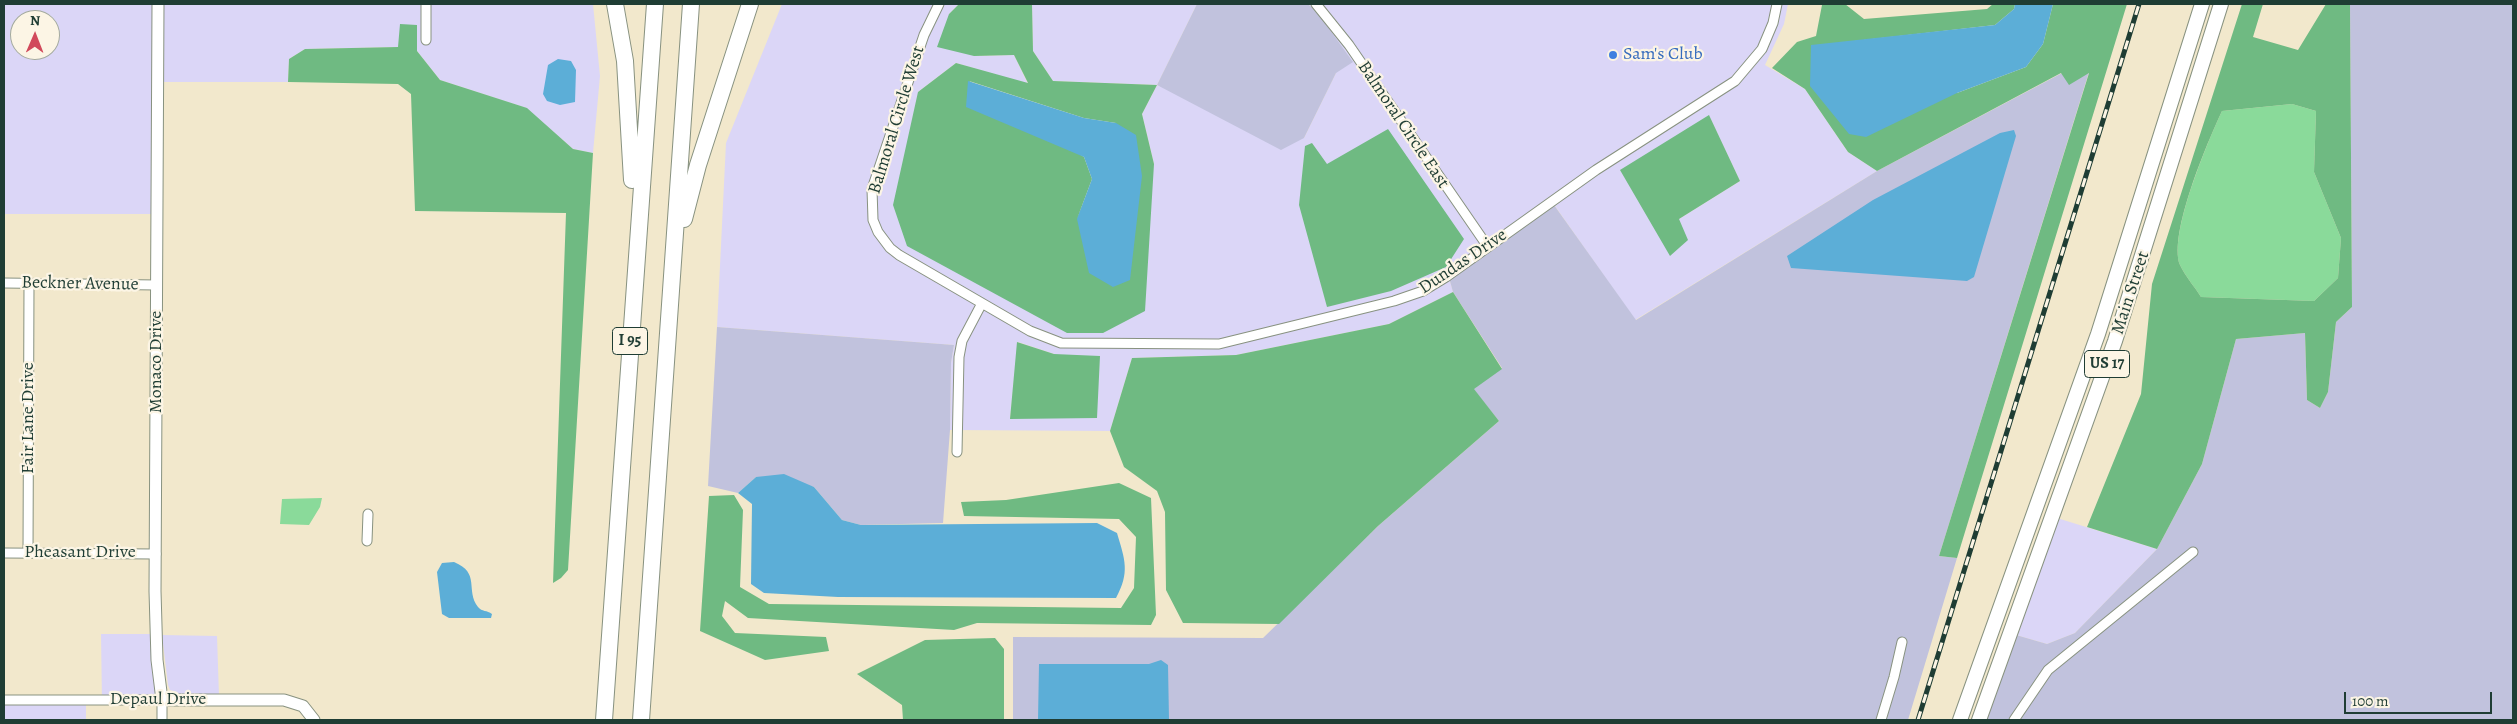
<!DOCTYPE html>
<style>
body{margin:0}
#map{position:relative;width:2517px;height:724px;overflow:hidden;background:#f2e8cc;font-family:Alegreya,serif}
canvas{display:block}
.frame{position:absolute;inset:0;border:5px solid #1f3d34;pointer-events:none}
.north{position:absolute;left:10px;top:10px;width:50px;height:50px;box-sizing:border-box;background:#fcf5e5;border:1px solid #a4ab9e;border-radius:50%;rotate:1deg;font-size:14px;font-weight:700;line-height:20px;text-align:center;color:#1f3d34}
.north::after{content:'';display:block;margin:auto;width:18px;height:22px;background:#d1495b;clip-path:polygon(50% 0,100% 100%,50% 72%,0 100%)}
.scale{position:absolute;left:2344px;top:692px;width:148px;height:22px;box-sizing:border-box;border:2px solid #1f3d34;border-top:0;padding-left:6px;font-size:15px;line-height:18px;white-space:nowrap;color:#1f3d34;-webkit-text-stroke:4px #fcf5e5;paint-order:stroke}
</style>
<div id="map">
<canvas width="2517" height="724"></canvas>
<div class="frame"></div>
<div class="north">N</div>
<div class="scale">100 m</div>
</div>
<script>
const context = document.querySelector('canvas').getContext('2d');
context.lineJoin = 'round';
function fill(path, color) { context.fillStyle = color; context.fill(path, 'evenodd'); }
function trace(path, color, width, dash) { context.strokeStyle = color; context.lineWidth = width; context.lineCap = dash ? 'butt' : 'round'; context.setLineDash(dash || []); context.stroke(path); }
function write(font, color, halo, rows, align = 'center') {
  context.font = font + ' Alegreya,serif'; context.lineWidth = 4.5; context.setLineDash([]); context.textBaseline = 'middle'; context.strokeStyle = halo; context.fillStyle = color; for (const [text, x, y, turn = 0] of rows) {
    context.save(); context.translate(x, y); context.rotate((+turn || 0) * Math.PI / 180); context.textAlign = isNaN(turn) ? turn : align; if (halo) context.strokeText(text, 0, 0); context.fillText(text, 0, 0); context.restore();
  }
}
const built = new Path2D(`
 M4,4H153L151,214H4ZM20,20H50V50H20Z
 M164,4H593L600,76L593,153L573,149L526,108L440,80L417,51L416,25L398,47L305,49L289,59L288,82H163Z
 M782,4H959L949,14L974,56L1014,55L1028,84L956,63L918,92L1067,333L1154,164L1142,114L1157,85L1053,81L1033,51L1032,4H1197L1157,85L1304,138L1336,73L1314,8L1307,4H1788L1784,24L1765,65L1805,89L1848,152L1877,171L1635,320L1555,206L1446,267L1453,292L1389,324L1236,355L1132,358L1110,431L950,430L951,363L954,345L717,327L726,143ZM1709,116L1740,181L1679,219ZM1018,342L1054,354L1010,419Z
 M2057,518L2157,549L2075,633L2047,644L2016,635Z
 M101,634H151L156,704H102Z
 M162,635L217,636L219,696H182L170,690L168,685Z
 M4,704H86V720H4Z`);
const industrial = new Path2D(`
 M1197,4H1307L1314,8L1353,62L1336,73L1304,138L1281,150L1157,85Z
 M2350,4H2513V720H1985L2016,635L2047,644L2075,633L2157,549L2202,464L2236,339L2305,333L2307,400L2320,408L2328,392L2336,322L2352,307Z
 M2089,72L1939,556L1957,558L1908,720H1013V637L1263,638L1378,526L1499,421L1473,389L1502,368L1453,292L1446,267L1554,205L1636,320L1877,171L2062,73Z
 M717,327L954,345L951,363L950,430L943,523L861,525L842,520L814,487L756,477L738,493L708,486Z`);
const green = new Path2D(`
 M2292,104L2316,111L2314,172L2341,238L2338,278L2314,301L2201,297C2195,287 2185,276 2180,265C2168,235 2208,141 2222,111Z
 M322,498L320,507L309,525L280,524L282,499Z`);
const forest = new Path2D(`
 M959,4H1032L1033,51L1053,81L1157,85L1142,114L1154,164L1145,311L1103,333H1067L907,246L893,205L918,92L956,63L1028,83L1014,55L974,56L937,47L949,14ZM969,81L1084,118L1116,123L1077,219L1092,179L1084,157Z
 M1831,4H1845L1864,19L1987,9L1993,4H2015L2014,9L1995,25L1811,46L1957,93L2026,67L2043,44L2053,4H2127L1957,558L1939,556L2089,73L2069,85L2061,73L1877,171L1848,152L1805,89L1772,68L1797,42L1816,36L1822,5Z
 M2242,4H2263L2253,37L2298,50L2326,4H2350L2352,307L2336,322L2328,392L2320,408L2307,400L2305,333L2236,339L2202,464L2157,549L2087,527L2141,394L2152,284ZM2292,104L2316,111L2314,172L2341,238L2338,278L2314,301L2201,297C2195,287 2185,276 2180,265C2168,234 2208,141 2222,111Z
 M400,24L417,25V51L440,80L527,108L573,149L593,153L568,570L561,578L553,583L566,213L415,211L411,94L398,84L288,82L289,59L305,49L398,47Z
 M1709,115L1740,181L1679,219L1688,240L1670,256L1620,170Z
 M1388,129L1464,239L1446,267L1391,291L1327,307L1299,205L1305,146L1312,143L1327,164Z
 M1453,292L1502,369L1474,389L1499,421L1378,526L1279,624L1183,623L1166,590L1165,512L1157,491L1124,467L1110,431L1132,358L1236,355L1389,324Z
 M1017,342L1054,354L1100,356L1097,418L1010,419Z
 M1119,483L1151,498L1156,615L1151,625L977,623L954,630L748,618L725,601L722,616L735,633L826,637L829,651L765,660L700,631L709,496L734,495L743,510L740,587L769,604L1121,608L1134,588L1136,537L1119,519L964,516L961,502L1006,500Z
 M995,638L1004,649V720H903L902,705L857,674L925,640Z`);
const water = new Path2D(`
 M2015,4H2053L2043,44L2026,67L1957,93L1866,137L1849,134L1810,86L1811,45L1995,25L2014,9Z
 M558,59L571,61L576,70L575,102L560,105L547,101L543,94L548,65Z
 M968,81L1084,118L1116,123L1136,135L1142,176L1130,280L1113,287L1089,273L1077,219L1092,179L1084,157L966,107Z
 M2014,130L2016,136L1974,277L1967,281L1791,268L1787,256L1873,200L2000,133Z
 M784,474L814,487L842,520L861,525L1097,523L1117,533C1125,560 1130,572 1116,598L838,597L764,593L751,584L752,504L738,493L756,477Z
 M454,562C481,573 465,590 478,607C482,612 487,610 492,614L491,618H449L442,614L437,572L442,563Z
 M1161,660L1168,665L1169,720H1038L1039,664H1149Z`);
const minor = new Path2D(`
 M426,4V40
 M939,4L924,35L872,189L873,220L878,232L890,248L899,255L1030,331L1061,343L1219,344L1394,301L1423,291L1446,277L1596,170L1735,81L1762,49L1773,23L1777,4
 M1316,4L1349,45L1488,247
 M4,283L157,285
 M957,452L959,357L962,341L981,305
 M367,541L368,514
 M4,553L156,554
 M28,553L29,284
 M4,700H162V720
 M1881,720L1894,677L1902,642
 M2014,720L2048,670L2193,552`);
const tertiary = new Path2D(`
 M158,4L155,591L157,660L162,700H284L303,706L314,720`);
const primary = new Path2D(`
 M1960,720L2098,334L2202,4
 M1979,720L2115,341L2221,4`);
const motorway = new Path2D(`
 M615,4L625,61L632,180
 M684,219L698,165L750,4
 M604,720L655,4
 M641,720L691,4`);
const rail = new Path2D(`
 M1918,720L2139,4`);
const markers = [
 [1613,55,5,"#3f7fe0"]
];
const shields = [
 [630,341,35],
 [2107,364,45]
];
const shieldNames = [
 ["I 95",630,341],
 ["US 17",2107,364]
];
const shopNames = [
 ["Sam's Club",1623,55]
];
const streetNames = [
 ["Balmoral Circle West",897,120,-73],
 ["Balmoral Circle East",1403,125,56],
 ["Dundas Drive",1463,262,-34],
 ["Beckner Avenue",80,284,1],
 ["Main Street",2131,293,-72],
 ["Monaco Drive",157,362,-90],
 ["Fair Lane Drive",29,418,-90],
 ["Pheasant Drive",80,553],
 ["Depaul Drive",158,700]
];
fill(built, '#dbd6f7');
fill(industrial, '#c1c2dd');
fill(green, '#8ada9a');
fill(forest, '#6fba82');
fill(water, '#5caed7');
trace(minor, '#889280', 11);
trace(tertiary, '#889280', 13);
trace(primary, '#889280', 16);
trace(motorway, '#889280', 18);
trace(minor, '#fff', 9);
trace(tertiary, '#fff', 11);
trace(primary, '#fff', 14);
trace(motorway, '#fff', 16);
trace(rail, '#1f3d34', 5);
trace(rail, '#fcf5e5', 3, [9]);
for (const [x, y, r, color] of markers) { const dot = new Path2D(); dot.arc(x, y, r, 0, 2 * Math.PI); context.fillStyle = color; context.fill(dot); trace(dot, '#fcf5e5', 2); }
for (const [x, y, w] of shields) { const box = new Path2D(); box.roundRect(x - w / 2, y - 13.5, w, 27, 4); context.fillStyle = '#fcf5e5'; context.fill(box); trace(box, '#1f3d34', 1); }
write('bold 16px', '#1f3d34', null, shieldNames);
write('18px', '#366cbe', '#fcf5e5', shopNames, 'left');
write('18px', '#1f3d34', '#fcf5e5', streetNames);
</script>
